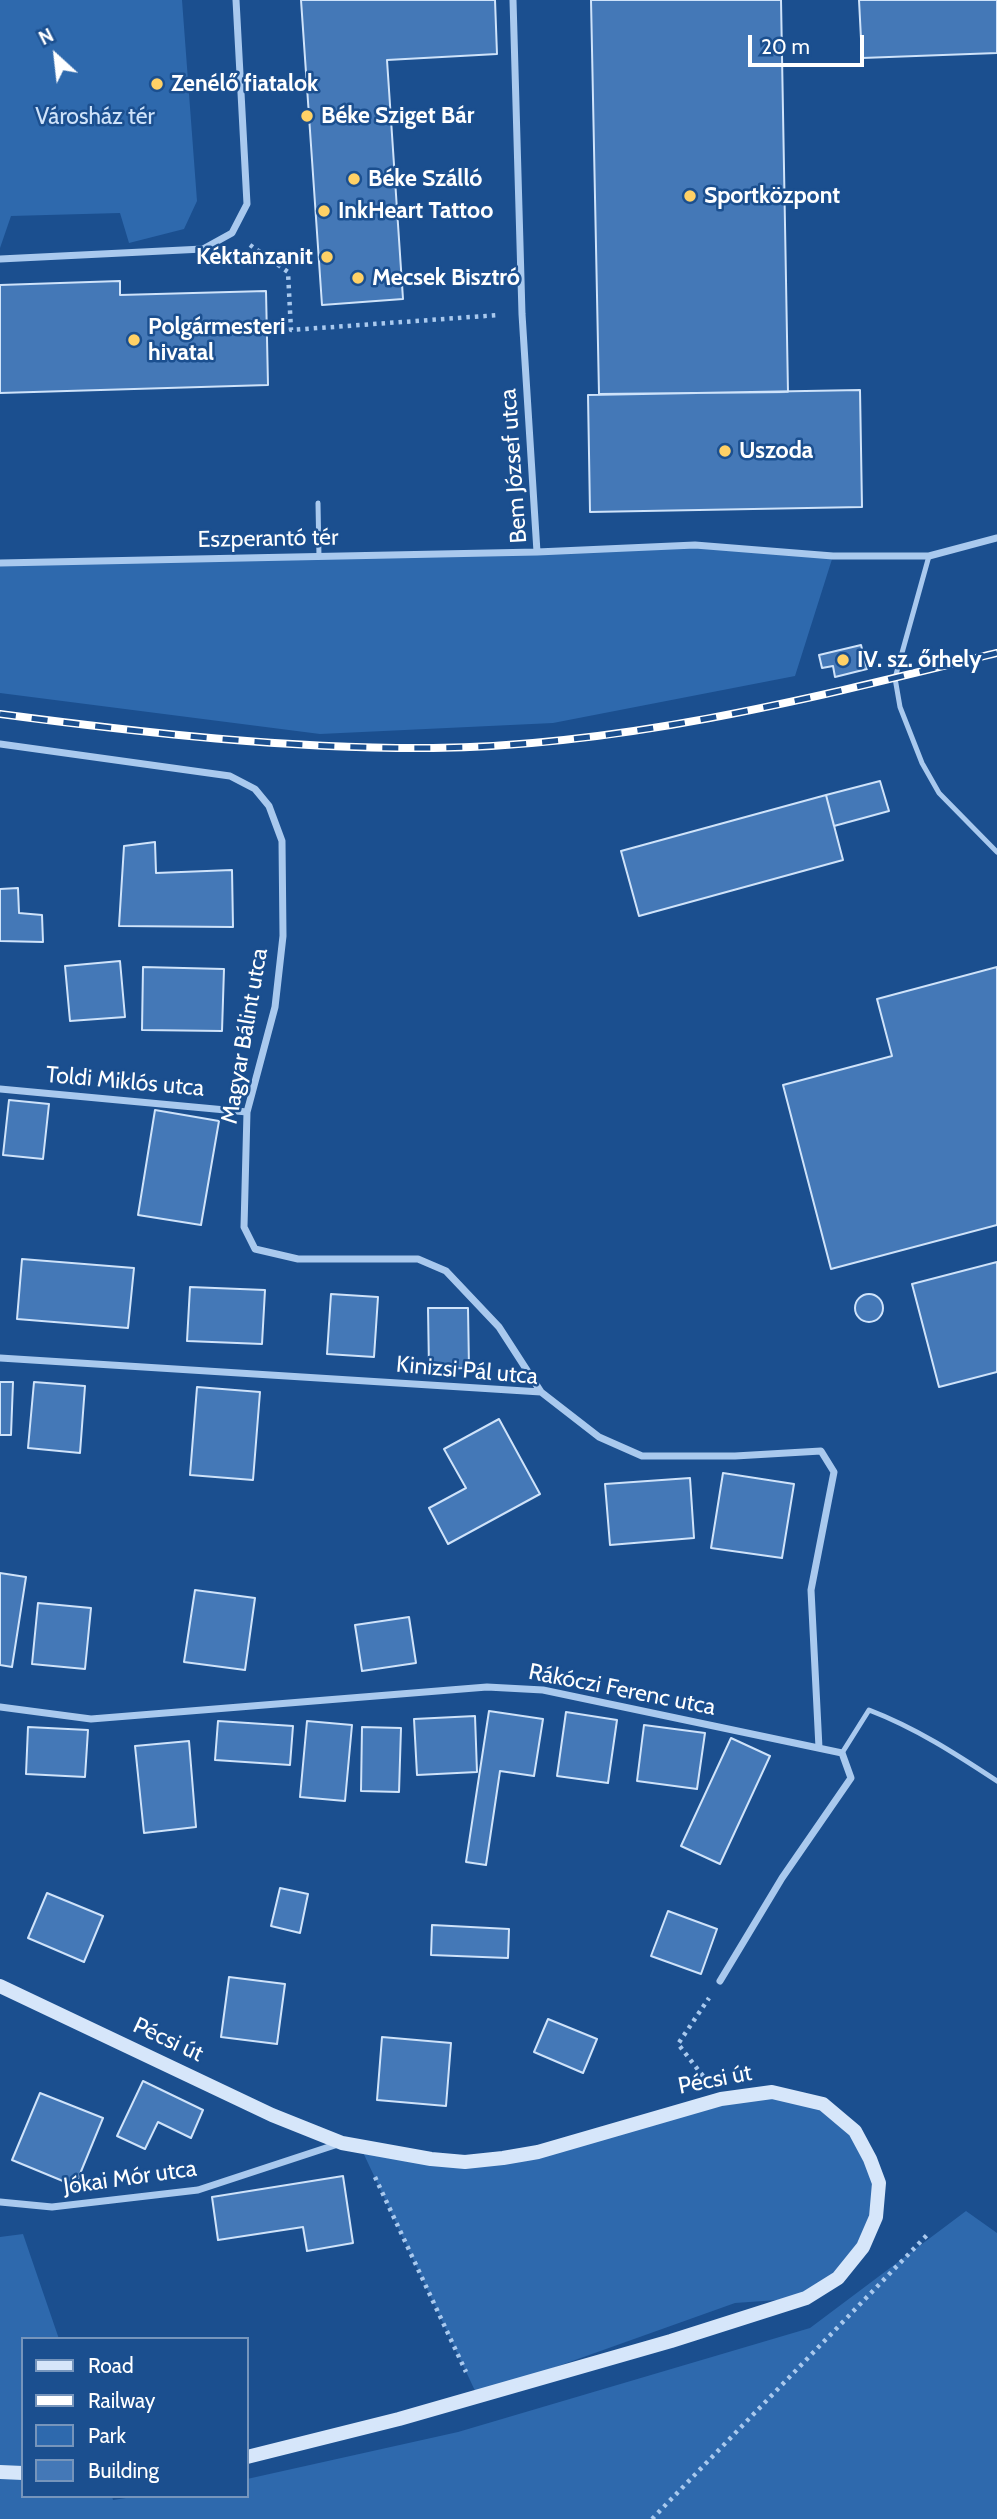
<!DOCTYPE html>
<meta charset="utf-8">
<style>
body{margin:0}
#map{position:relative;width:997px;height:2519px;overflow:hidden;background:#1b4f8f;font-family:Cabin,sans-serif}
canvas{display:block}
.legend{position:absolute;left:21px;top:2337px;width:228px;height:161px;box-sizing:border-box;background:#1b4f8f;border:2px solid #7695bc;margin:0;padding:9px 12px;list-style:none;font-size:21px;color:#fff}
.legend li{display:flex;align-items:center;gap:14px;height:35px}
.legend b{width:35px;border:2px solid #7695bc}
.north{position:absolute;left:21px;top:21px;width:70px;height:70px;-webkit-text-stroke:5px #1b4f8f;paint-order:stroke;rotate:333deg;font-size:19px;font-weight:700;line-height:28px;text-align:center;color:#fff}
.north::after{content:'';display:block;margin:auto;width:24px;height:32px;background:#fff;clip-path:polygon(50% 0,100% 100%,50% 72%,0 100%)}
.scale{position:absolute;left:748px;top:35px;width:116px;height:32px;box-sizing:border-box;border:4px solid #fff;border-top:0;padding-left:9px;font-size:21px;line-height:24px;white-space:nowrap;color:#fff;-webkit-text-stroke:5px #1b4f8f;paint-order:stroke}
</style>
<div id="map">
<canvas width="997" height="2519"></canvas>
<ul class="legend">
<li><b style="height:9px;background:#d6e6fa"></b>Road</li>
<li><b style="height:9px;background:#fff"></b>Railway</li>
<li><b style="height:19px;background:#2e69ad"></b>Park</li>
<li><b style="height:19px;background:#4478b7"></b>Building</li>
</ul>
<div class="north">N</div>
<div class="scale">20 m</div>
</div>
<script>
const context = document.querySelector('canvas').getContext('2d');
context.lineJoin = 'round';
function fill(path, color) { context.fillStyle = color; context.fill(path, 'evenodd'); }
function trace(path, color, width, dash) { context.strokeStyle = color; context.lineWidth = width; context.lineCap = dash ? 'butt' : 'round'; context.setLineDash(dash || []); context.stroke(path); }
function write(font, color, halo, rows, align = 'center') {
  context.font = font + ' Cabin,sans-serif'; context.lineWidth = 5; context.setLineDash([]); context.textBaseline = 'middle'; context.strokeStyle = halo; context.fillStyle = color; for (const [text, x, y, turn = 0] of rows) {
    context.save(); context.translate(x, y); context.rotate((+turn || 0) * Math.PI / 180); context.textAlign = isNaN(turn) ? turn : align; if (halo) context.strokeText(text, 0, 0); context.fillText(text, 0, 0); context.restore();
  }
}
const green = new Path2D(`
 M0,0H182L197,201L184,229L129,243L120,213L11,216L0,248Z
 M695,545L833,556L795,676L553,723L320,734L0,693V563Z
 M772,2092L823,2104L855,2131L879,2183L863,2247L806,2298L735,2303L477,2395L360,2146L431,2159L503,2158Z
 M966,2211L997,2233V2519H0V2237L23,2234L59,2339H23V2496H112L113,2500L139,2496H247V2479L458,2432L810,2328Z`);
const building = new Path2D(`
 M301,0H495L497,54L387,60L403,299L322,305Z
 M591,0H781L788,392L599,394Z
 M859,0H997V53L862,58Z
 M120,281V295L266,291L268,385L0,393V285Z
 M860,390L862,507L590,512L588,395Z
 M861,645L867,669L835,677L833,666L822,668L819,655Z
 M880,781L889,811L834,826L826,795Z
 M826,795L843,860L639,916L621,851Z
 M155,842L156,873L232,870L233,927L119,926L124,846Z
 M18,888L19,913L42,915L43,942L0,941V889Z
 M120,961L125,1017L70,1021L65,966Z
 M143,967L224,969L222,1031L142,1030Z
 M997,967V1225L831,1269L783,1085L892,1056L877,999Z
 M9,1100L49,1104L43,1159L3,1155Z
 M155,1110L219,1121L201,1225L138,1215Z
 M22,1259L134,1268L128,1328L17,1319Z
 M997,1262V1372L939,1387L912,1284Z
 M190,1287L265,1290L262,1344L187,1341Z
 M331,1294L378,1297L374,1357L327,1354Z
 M855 1308a14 14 0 1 1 28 0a14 14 0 1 1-28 0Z
 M428,1308H468L469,1368L429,1369Z
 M0,1382H13L11,1435H0Z
 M34,1382L85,1386L80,1453L28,1448Z
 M197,1387L260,1392L253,1480L190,1475Z
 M499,1419L540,1494L448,1544L429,1508L466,1488L444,1449Z
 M723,1473L794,1484L782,1558L711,1548Z
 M690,1478L694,1538L610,1545L605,1484Z
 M0,1573L26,1577L12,1667L0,1665Z
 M195,1590L255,1598L245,1670L184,1662Z
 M38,1603L91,1608L85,1669L32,1664Z
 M409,1617L416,1663L362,1671L355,1625Z
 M489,1711L543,1719L534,1776L500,1771L486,1865L466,1862Z
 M566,1712L617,1720L608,1783L557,1776Z
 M475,1716L477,1772L417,1775L414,1719Z
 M218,1721L293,1726L290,1765L215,1760Z
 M307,1721L352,1725L345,1801L300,1797Z
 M644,1725L705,1733L697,1789L637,1781Z
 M28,1727L88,1730L85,1777L26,1774Z
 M362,1727L401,1728L399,1792L361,1791Z
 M731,1738L770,1756L720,1864L681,1846Z
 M189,1741L196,1827L144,1833L135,1746Z
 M280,1888L308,1894L300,1933L271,1926Z
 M47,1893L103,1916L84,1962L28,1938Z
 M668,1911L717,1929L701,1974L651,1956Z
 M432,1925L509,1929L508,1958L431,1955Z
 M229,1977L285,1984L277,2044L221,2037Z
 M548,2019L597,2039L583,2073L534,2052Z
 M382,2037L451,2043L446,2106L377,2100Z
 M143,2081L203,2110L191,2138L158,2122L145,2149L117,2136Z
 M40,2093L103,2118L75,2186L12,2160Z
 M343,2176L353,2243L307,2251L303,2227L218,2240L212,2197Z`);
const path = new Path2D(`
 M250,245L288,272L291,330L499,315
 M703,2076L678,2044L709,1998
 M375,2177L466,2372
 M652,2519L929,2233`);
const lane = new Path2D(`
 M318,503L319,557
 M929,556L895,678L900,707L922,763L939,793L997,852
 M842,1753L869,1710C916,1728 956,1754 997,1781`);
const street = new Path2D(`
 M513,0L522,314L537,552
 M0,259L203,249L232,233L247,204L236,0
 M0,563L537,552L695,545L833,556H929L997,538
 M0,744L230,776L255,789L269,806L282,841L283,936L275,1007L247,1112L244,1227L255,1249L298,1259H418L446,1271L499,1327L541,1392
 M0,1089L247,1112
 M0,1358L541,1392L599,1437L642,1456H735L821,1451L834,1472L811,1590L819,1748
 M0,1707L91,1719L487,1687L543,1690L842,1753L851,1778L782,1878L720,1981
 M0,2202L52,2207L198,2190L338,2144`);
const secondary = new Path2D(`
 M0,1986L272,2115L342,2143L431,2159L465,2162L503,2158L538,2152L721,2099L772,2092L823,2104L855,2131L870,2159L879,2183L876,2217L863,2247L838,2278L806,2298L671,2341L399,2419L247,2457
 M0,2472L23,2473`);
const rail = new Path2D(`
 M0,714C143,733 289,749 433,748C624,746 813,698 997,653`);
const markers = [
 [157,84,7,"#ffd166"],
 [307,116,7,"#ffd166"],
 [354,179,7,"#ffd166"],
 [690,196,7,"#ffd166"],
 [324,211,7,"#ffd166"],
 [327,257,7,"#ffd166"],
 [358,278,7,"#ffd166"],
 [134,340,7,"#ffd166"],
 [725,451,7,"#ffd166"],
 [843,660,7,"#ffd166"]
];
const poiNames = [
 ["Zenélő fiatalok",171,84],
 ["Béke Sziget Bár",321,116],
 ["Béke Szálló",368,179],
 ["Sportközpont",704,196],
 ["InkHeart Tattoo",338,211],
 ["Kéktanzanit",313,257,"right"],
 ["Mecsek Bisztró",372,278],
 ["Polgármesteri",148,327],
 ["hivatal",148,353],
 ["Uszoda",739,451],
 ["IV. sz. őrhely",857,660]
];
const parkNames = [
 ["Városház tér",95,117]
];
const streetNames = [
 ["Bem József utca",514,466,-94],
 ["Eszperantó tér",268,539,-1],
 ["Magyar Bálint utca",245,1036,-80],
 ["Toldi Miklós utca",125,1082,5],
 ["Kinizsi Pál utca",467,1371,5],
 ["Rákóczi Ferenc utca",622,1690,11],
 ["Pécsi út",168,2040,25],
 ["Pécsi út",715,2080,-11],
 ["Jókai Mór utca",130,2178,-8]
];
fill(green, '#2e69ad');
fill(building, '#4478b7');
trace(building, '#cfe3fa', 2);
trace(path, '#a9c9ee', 4.5, [3.5, 5]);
trace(lane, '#a9c9ee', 5);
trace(street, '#a9c9ee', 7);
trace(secondary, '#d6e6fa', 14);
trace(rail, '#fff', 8);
trace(rail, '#1b4f8f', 5, [16]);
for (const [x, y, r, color] of markers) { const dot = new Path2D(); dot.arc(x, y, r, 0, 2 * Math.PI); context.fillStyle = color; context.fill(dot); trace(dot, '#1b4f8f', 2.5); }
write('bold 23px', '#fff', '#1b4f8f', poiNames, 'left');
write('23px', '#cfe3fa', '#1b4f8f', parkNames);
write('23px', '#fff', '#1b4f8f', streetNames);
</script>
